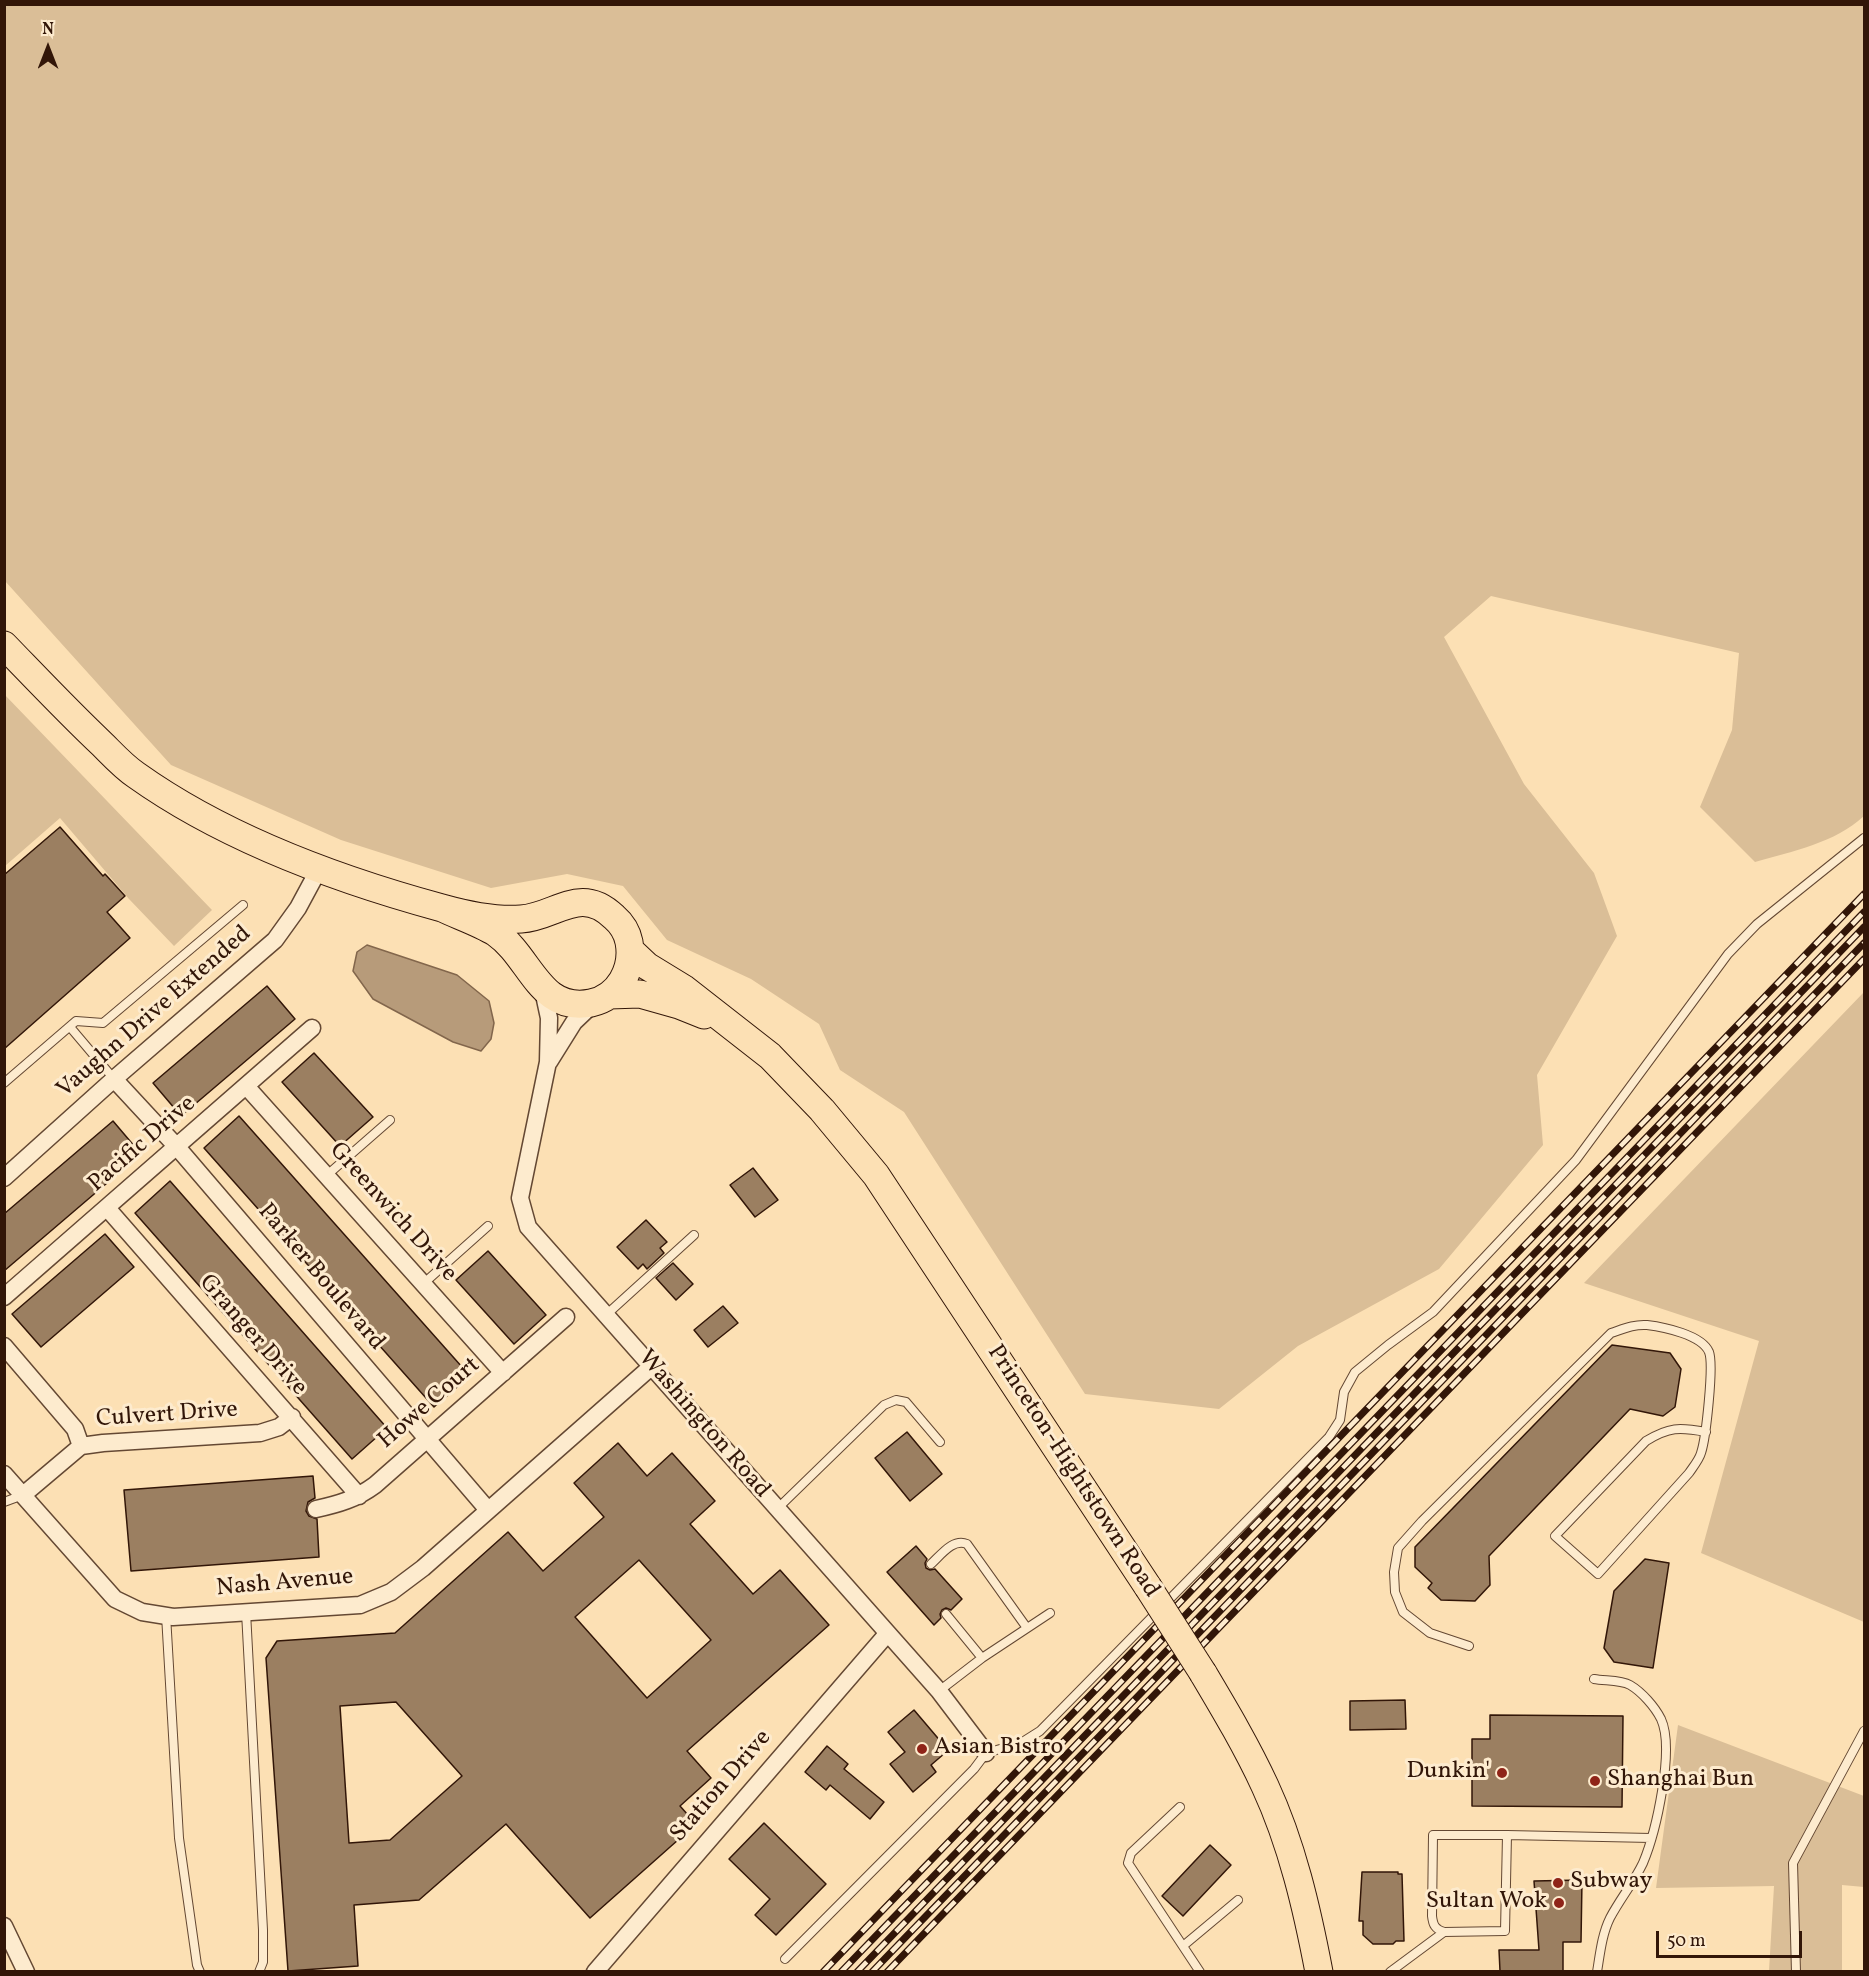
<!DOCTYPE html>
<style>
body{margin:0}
#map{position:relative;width:1869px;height:1976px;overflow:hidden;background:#fce0b4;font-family:Vollkorn,serif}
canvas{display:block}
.frame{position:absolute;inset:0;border:6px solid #321608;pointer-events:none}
.north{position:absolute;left:18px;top:18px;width:60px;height:60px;-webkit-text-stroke:4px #fdebce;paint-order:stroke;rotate:0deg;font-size:16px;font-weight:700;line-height:24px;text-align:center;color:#321608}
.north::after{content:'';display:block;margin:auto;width:21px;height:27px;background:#321608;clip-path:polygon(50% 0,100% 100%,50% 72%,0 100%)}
.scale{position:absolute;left:1656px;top:1931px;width:146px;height:27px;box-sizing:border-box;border:3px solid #321608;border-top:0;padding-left:8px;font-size:18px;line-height:21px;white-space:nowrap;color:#321608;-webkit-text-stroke:4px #fdebce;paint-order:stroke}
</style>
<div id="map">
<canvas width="1869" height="1976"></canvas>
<div class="frame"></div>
<div class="north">N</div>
<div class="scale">50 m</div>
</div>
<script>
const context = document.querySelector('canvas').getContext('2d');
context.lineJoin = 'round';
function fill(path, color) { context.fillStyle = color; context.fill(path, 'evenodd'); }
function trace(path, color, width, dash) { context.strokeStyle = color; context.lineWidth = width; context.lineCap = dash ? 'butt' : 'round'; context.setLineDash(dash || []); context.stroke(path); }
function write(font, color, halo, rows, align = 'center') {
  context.font = font + ' Vollkorn,serif'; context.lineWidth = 6; context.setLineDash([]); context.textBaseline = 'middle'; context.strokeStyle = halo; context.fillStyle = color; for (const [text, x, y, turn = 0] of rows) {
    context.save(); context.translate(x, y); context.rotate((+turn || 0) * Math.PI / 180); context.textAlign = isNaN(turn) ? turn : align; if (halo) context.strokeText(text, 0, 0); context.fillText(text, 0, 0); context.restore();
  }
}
const green = new Path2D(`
 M4,5H1864V816C1835,843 1793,851 1755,862L1700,807L1732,730L1739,653L1491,596L1444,637L1524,784L1594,873L1617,936L1537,1075L1543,1145L1439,1269L1298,1346L1219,1409L1085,1394L904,1112L840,1070L819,1024L751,979L667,940L623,886L567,874L491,888L341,840L171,765L5,581Z
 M4,694L212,910L174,946L129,899L60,818L5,866Z
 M1864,992V1622L1701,1553L1759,1341L1584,1283Z
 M1678,1725L1864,1796V1887L1842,1885V1971H1769L1774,1886L1656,1888Z`);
const water = new Path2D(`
 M367,945L457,975L489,1001L494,1023L491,1039L481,1051L453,1042L373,999L353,971L357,952Z`);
const building = new Path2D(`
 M60,827L103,876L105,874L125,896L107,912L130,938L4,1049V875Z
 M267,986L295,1019L181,1116L153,1083Z
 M314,1053L373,1117L340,1146L282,1082Z
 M239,1116L470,1376L434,1407L204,1148Z
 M113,1121L141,1154L4,1271V1214Z
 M753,1168L778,1200L755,1217L730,1185Z
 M170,1181L387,1428L352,1459L135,1213Z
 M646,1220L667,1242L660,1248L664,1253L647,1269L643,1264L638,1269L617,1247Z
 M105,1234L134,1267L41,1347L12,1314Z
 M488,1251L546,1315L514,1344L456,1280Z
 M673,1263L693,1284L676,1300L656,1278Z
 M723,1306L738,1323L708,1347L694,1330Z
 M1612,1345L1670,1353L1681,1369L1675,1407L1663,1416L1630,1409L1489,1556L1490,1585L1475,1601L1441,1600L1428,1588L1432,1583L1415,1567V1547Z
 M907,1432L942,1474L910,1501L875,1458Z
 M618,1443L647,1476L672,1453L715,1501L690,1524L753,1594L780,1570L829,1625L687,1751L711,1778L680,1806L696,1824L590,1918L506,1824L419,1900L354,1905L358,1966L288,1971L266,1658L277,1641L395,1633L508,1532L543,1571L604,1517L574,1483ZM639,1560L711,1640L647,1698L575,1617ZM396,1702L462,1776L390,1840L349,1843L340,1706Z
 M313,1476L315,1498L308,1502L306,1511L309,1516L317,1519L319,1557L131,1571L124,1490Z
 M916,1546L927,1559L925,1563L926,1568L930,1570L935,1569L962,1599L951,1610L946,1608L942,1610L940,1614L941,1618L934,1625L887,1572Z
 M1645,1559L1669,1563L1653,1668L1614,1662L1604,1648L1614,1591Z
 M1405,1700L1406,1729L1350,1730V1701Z
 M914,1710L942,1743L938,1746L945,1753L931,1765L936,1772L913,1792L890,1764L905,1752L888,1732Z
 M1490,1715L1623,1716L1622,1807L1472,1806V1739H1490Z
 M827,1746L848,1764L844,1769L884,1802L870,1819L830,1785L826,1790L805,1772Z
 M764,1823L826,1884L776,1935L755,1915L770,1899L729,1859Z
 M1210,1845L1231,1865L1183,1916L1162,1896Z
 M1362,1872H1398V1874H1402L1404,1941H1396L1393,1944H1373L1363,1935V1921H1359Z
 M1582,1880L1581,1942H1563V1971H1500L1499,1950H1539L1534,1881Z`);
const lane = new Path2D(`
 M70,1027L114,1079
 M4,1083L76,1021L103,1023L243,905
 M326,1176L390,1120
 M423,1284L488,1226
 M606,1315L694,1235
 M4,1502L23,1495
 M777,1509L884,1405L896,1400L906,1402L940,1442
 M931,1564C941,1555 953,1538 967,1544L1027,1628
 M246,1612L263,1930V1962L259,1972
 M946,1614L982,1658
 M166,1615L179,1838L197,1965L200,1972
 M1469,1646L1430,1633L1403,1612L1395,1592L1394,1572L1398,1548L1422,1521L1611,1333C1623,1329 1634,1324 1647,1325C1664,1327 1702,1335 1709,1352C1714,1365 1706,1438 1701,1453C1699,1460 1693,1467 1689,1473L1598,1574L1555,1536L1646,1441C1669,1427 1679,1427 1706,1432
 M1594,1679C1605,1681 1621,1680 1630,1685C1642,1692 1655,1707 1661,1719C1675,1749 1656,1832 1643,1863C1634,1882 1620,1899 1610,1918C1602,1934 1600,1954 1597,1972
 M939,1691L982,1658L1050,1613
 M1180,1807L1131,1853L1128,1863L1200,1972
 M1507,1835H1433L1432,1916C1433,1925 1435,1929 1444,1932L1505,1931L1507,1835L1651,1838
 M1183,1946L1238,1900
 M785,1959L974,1769L986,1753L1021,1743L1040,1731L1329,1437L1340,1420L1344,1392L1355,1372L1388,1345L1433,1312L1576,1160L1728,954L1757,924L1864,838
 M1390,1972L1444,1932
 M1796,1972L1793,1863L1864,1731`);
const street = new Path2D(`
 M543,990L549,1018L548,1062L520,1198L528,1227L939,1691L986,1753
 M549,1062L574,1022L595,1002
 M114,1079L177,1147L488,1510
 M246,1086L503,1373
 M4,1178L114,1079L275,940L298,908L319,869
 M107,1208L359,1496
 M4,1297L312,1028
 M4,1346L75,1429L81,1446
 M4,1474L115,1599L142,1612L173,1617L360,1605L391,1592L423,1568L651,1367
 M23,1495L81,1446L103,1443L260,1433L279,1427L292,1417
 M316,1509C339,1504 356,1499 375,1485L566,1317
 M4,1926L26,1972
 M595,1972L887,1634`);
const primary = new Path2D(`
 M4,645C37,679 69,713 103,745C113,755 124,767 136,775C223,837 339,880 442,908C467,915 495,921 521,919C556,917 580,884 614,917C621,923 627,932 629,942C634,969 619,997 591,1003C539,1013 531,957 496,933C480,923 459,916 442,908
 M630,950L647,966L683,988L770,1056L822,1110L876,1175L1148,1587
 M609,995L640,994L679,1005L704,1015
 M1203,1673C1225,1710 1247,1747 1265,1786C1292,1844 1307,1909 1319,1972`);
const rail = new Path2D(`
 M823,1972L1864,894
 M841,1972L1864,912
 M857,1972L1864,927
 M872,1972L1864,943
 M887,1972L1864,959`);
const primaryBridge = new Path2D(`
 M1148,1587L1203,1673`);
const markers = [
 [922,1749,6,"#8f2418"],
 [1502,1773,6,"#8f2418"],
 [1595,1781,6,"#8f2418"],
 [1558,1883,6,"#8f2418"],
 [1559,1903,6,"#8f2418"]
];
const streetNames = [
 ["Vaughn Drive Extended",155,1013,-41],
 ["Pacific Drive",143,1145,-41],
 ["Greenwich Drive",392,1213,48],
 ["Parker Boulevard",320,1278,50],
 ["Granger Drive",252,1336,49],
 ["Howe Court",430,1404,-41],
 ["Culvert Drive",167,1416,-4],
 ["Washington Road",703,1425,49],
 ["Princeton-Hightstown Road",1072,1472,57],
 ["Nash Avenue",285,1584,-5],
 ["Station Drive",722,1787,-49]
];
const poiNames = [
 ["Asian Bistro",934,1749],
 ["Dunkin'",1490,1773,"right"],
 ["Shanghai Bun",1607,1781],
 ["Subway",1570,1883],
 ["Sultan Wok",1547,1903,"right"]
];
fill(green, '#dabe97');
fill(water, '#b79b7a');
trace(water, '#82664c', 1.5);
fill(building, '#9b7f61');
trace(building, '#321608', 1.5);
trace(lane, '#644833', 10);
trace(street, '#644833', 19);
trace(primary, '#321608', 29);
trace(lane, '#fdebce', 8);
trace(street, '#fdebce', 16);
trace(primary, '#fce0b4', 27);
trace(rail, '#321608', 7);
trace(rail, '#fdebce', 4.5, [14]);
trace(primaryBridge, '#321608', 29, []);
trace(primaryBridge, '#fce0b4', 27);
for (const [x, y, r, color] of markers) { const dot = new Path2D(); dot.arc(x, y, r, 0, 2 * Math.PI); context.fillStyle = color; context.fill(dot); trace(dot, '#fdebce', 2); }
write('24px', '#321608', '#fdebce', streetNames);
write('24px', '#321608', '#fdebce', poiNames, 'left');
</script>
